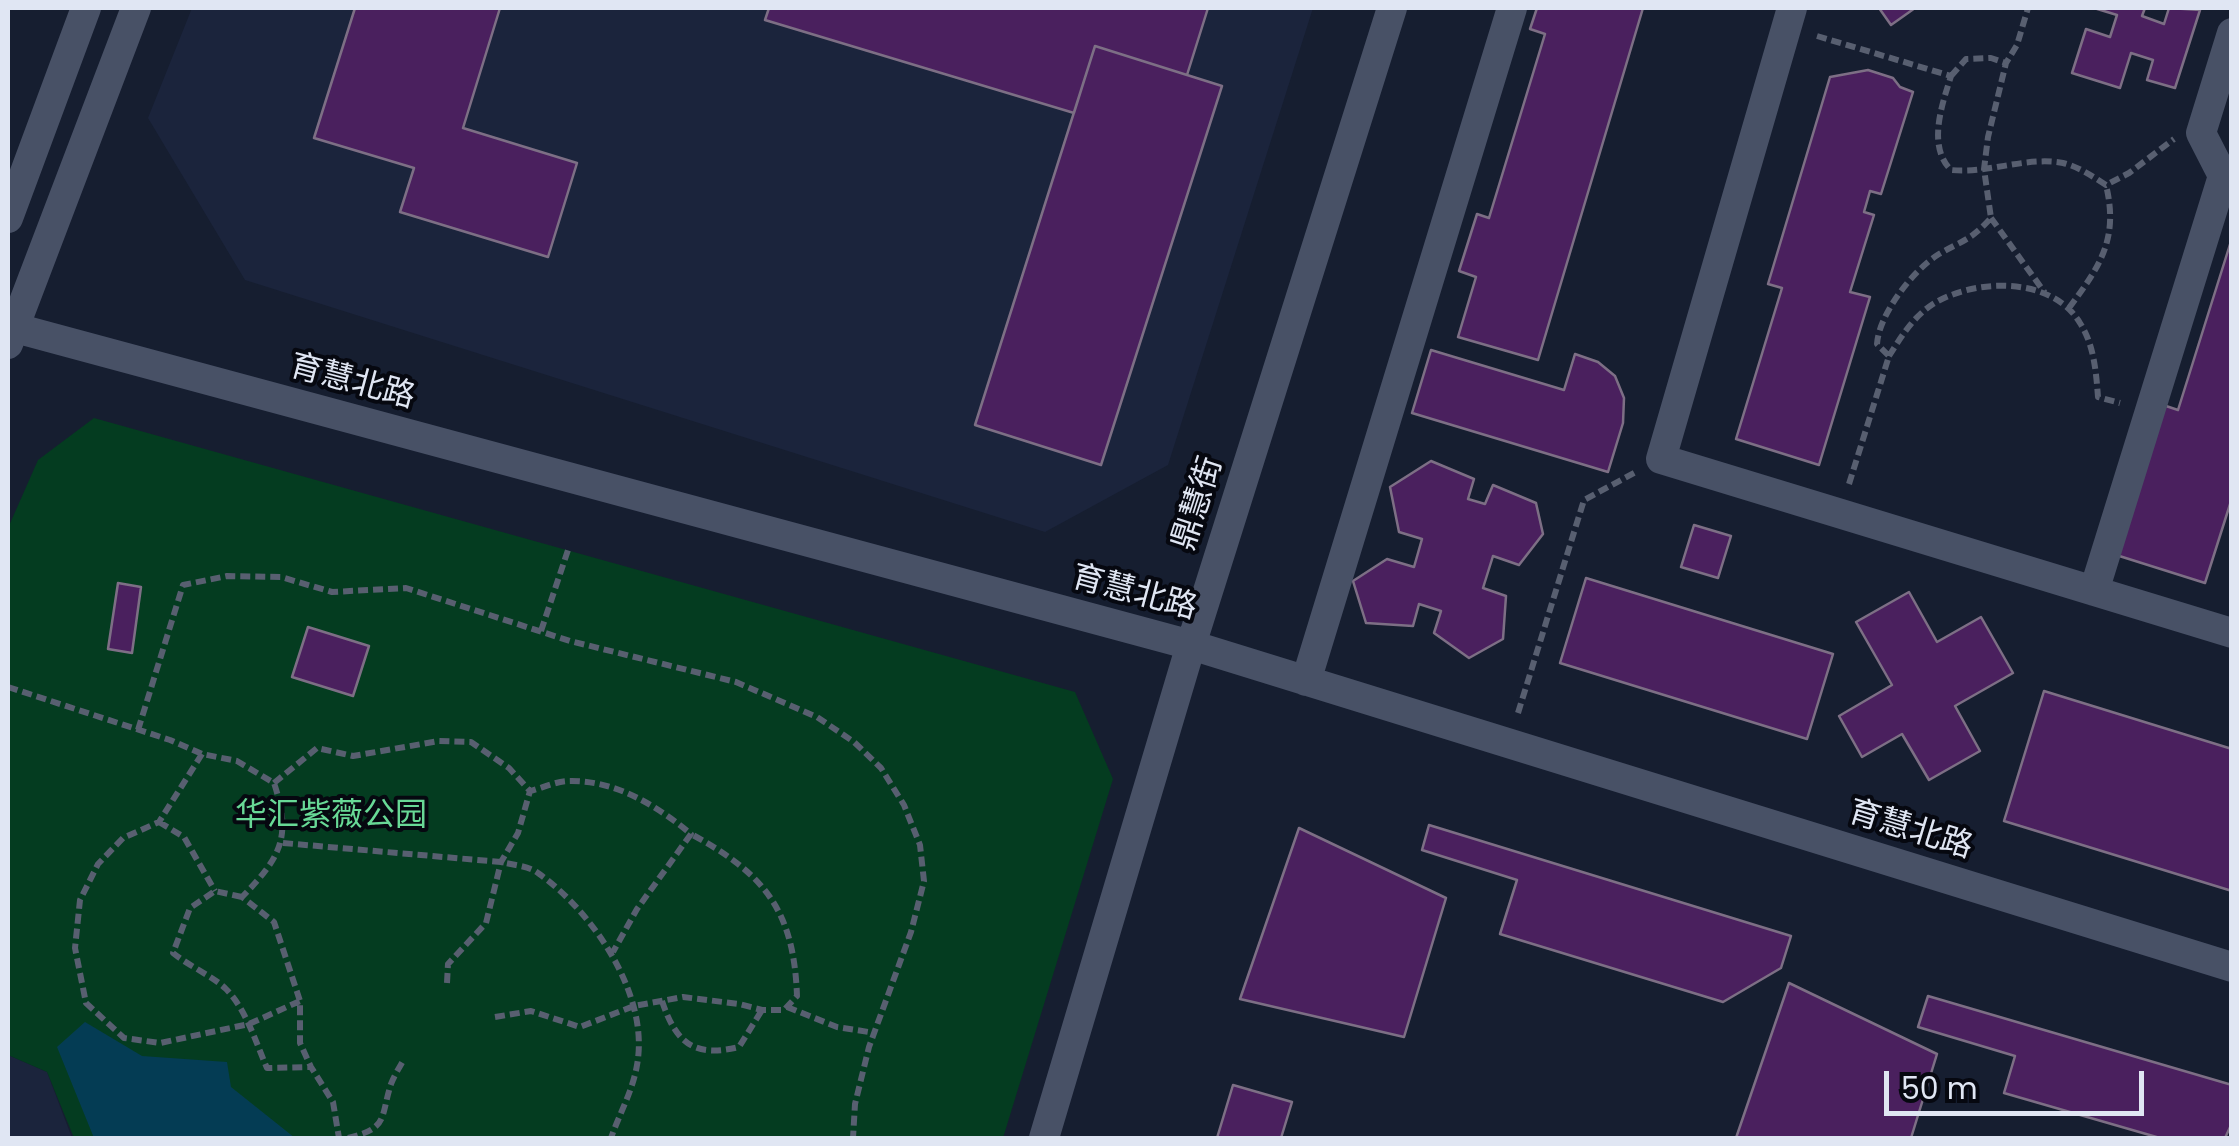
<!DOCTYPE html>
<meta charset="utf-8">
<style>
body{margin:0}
#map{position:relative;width:2239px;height:1146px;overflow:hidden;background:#161e30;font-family:Poppins,sans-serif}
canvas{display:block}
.frame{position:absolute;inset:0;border:10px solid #e0e6f3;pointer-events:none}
.scale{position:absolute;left:1884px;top:1071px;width:260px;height:45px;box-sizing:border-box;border:5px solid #e0e6f3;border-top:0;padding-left:12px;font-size:30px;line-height:35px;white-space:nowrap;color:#e0e6f3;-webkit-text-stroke:8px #060810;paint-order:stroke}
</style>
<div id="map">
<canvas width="2239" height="1146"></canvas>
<div class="frame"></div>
<div class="scale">50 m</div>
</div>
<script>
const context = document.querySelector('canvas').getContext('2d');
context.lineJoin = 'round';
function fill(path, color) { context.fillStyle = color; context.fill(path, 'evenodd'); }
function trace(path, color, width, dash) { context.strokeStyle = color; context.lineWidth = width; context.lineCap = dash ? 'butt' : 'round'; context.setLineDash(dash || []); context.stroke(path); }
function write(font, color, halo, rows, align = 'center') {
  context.font = font + ' Poppins,"Noto Sans SC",sans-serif'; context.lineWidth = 8; context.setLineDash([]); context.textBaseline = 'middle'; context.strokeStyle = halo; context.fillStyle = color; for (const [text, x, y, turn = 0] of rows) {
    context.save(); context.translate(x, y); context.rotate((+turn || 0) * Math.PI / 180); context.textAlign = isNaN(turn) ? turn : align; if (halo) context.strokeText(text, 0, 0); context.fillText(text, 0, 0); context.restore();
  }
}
const built = new Path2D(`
 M192,8H1313L1168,465L1045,532L245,280L148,118Z
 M8,1055L47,1072L72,1138H8Z`);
const green = new Path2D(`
 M94,418L1075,692L1113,779L1003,1138H74L47,1072L8,1055V528L38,460Z`);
const water = new Path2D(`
 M85,1022L142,1056L227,1062L231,1087L295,1138H94L57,1047Z`);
const building = new Path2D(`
 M355,8H500L463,128L577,163L548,257L400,212L414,168L314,138Z
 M769,8H1208L1187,75L1095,46L1074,113L765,20Z
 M1537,8H1643L1538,360L1458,337L1476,277L1459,271L1477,214L1489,218L1545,34L1530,29Z
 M1879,8H1915L1891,25Z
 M2094,8H2145L2142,16L2164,24L2169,8L2200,10L2175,88L2147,80L2153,60L2131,53L2120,88L2072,73L2086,29L2110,37L2117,15Z
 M1095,46L1222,86L1101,465L975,425Z
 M1868,70L1893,78L1900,87L1913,92L1881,194L1870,191L1864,212L1874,215L1850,292L1870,297L1819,465L1736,439L1782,288L1768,284L1830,77Z
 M2232,238V498L2205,583L2113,554L2160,404L2178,410Z
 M1431,350L1564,390L1575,354L1598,362L1615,376L1624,398L1623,423L1608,472L1412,413Z
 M1431,461L1474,479L1468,499L1485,504L1493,485L1536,503L1543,534L1519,565L1493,556L1483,588L1506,596L1503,639L1469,658L1434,633L1441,611L1419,604L1413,626L1366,623L1353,581L1387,559L1414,567L1422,539L1399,532L1390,487Z
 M1694,525L1731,536L1718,578L1681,567Z
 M1586,578L1833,654L1807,739L1560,663Z
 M118,583L141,587L132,653L108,649Z
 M1909,592L1937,642L1981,617L2013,673L1955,706L1980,751L1929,780L1902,734L1862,757L1839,716L1892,685L1856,622Z
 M308,627L369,646L353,696L292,677Z
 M2044,691L2232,749V891L2004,821Z
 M1429,825L1791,936L1781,968L1723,1002L1500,934L1517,880L1422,850Z
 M1299,828L1446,898L1404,1037L1240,999Z
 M1789,983L1937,1054L1911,1138H1736Z
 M1928,996L2232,1085V1123L2225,1138H2160L2004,1093L2015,1056L1918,1027Z
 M1233,1085L1292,1102L1281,1138H1217Z`);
const path = new Path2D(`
 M1817,36L1951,76C1942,105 1927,146 1951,170C1988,174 2026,156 2063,163C2079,167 2092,176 2106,185L2129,173L2174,139
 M1951,76L1966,59L1991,58L2006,63
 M1991,218L2045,293
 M2069,308C2100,266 2119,239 2106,185
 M1889,356C1901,337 1913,317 1933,304C1975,278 2052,276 2080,323C2094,345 2096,371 2098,397L2120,403
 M1849,484L1889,356L1877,344C1879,314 1913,270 1939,254C1963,240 1970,241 1991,218L1984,169L1988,137L2006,63L2017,45L2028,8
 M541,631L568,550
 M8,687L170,740L202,754L237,761L274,783C292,837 281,857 242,897L274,922L300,1001V1043L311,1067L333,1102L339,1138
 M1518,713L1584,500L1636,472
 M138,730L183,585L227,576L281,577L332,592L406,588L570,641L736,682L817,717L854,742L881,768L904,805L920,845L924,881L911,932L869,1047L855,1104L853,1138
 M202,754L159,822L123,838L98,864L80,900L75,948L86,1003L124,1038L160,1043L249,1024L300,1001
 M274,783L317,748L353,756L439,741L471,742L509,768L530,791C542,788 557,781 569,781C616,780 657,806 691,834L637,909L613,952
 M159,822L184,837L215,891
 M283,843L501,862C513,865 529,866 538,873C593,912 650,995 637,1065C633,1090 619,1115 611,1138
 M242,897L215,891L190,908L173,953C189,966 214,977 226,989C246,1009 256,1043 267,1068L311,1067
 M447,983L448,964L486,923L501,862L518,833L530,791
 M662,1001C676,1043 694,1058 739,1047L762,1010
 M787,1007L837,1027L875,1033
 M495,1017L531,1011L580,1027L634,1006L683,997L739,1004L762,1010H784L797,996C794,911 765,874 691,834
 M348,1138C389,1128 380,1118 391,1084C394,1076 399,1068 403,1061`);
const minor = new Path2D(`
 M1792,8L1661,459L2232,633
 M8,218L86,8
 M8,326L1191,645L2232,967
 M8,344L136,8
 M2094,591L2223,176L2201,133L2232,33
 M1306,681L1512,8
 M1044,1138L1191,645L1392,8`);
const streetNames = [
 ["育慧北路",352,383,15],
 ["鼎慧街",1199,504,-72],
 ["育慧北路",1134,594,15],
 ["育慧北路",1910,831,17]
];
const parkNames = [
 ["华汇紫薇公园",331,817]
];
fill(built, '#1b243c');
fill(green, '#043c20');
fill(water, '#043c54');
fill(building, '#4a205e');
trace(building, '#7d6f85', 2.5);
trace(path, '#585f70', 6, [10, 5]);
trace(minor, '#485166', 30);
write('32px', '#e0e6f3', '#060810', streetNames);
write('32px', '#68d996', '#060810', parkNames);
</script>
